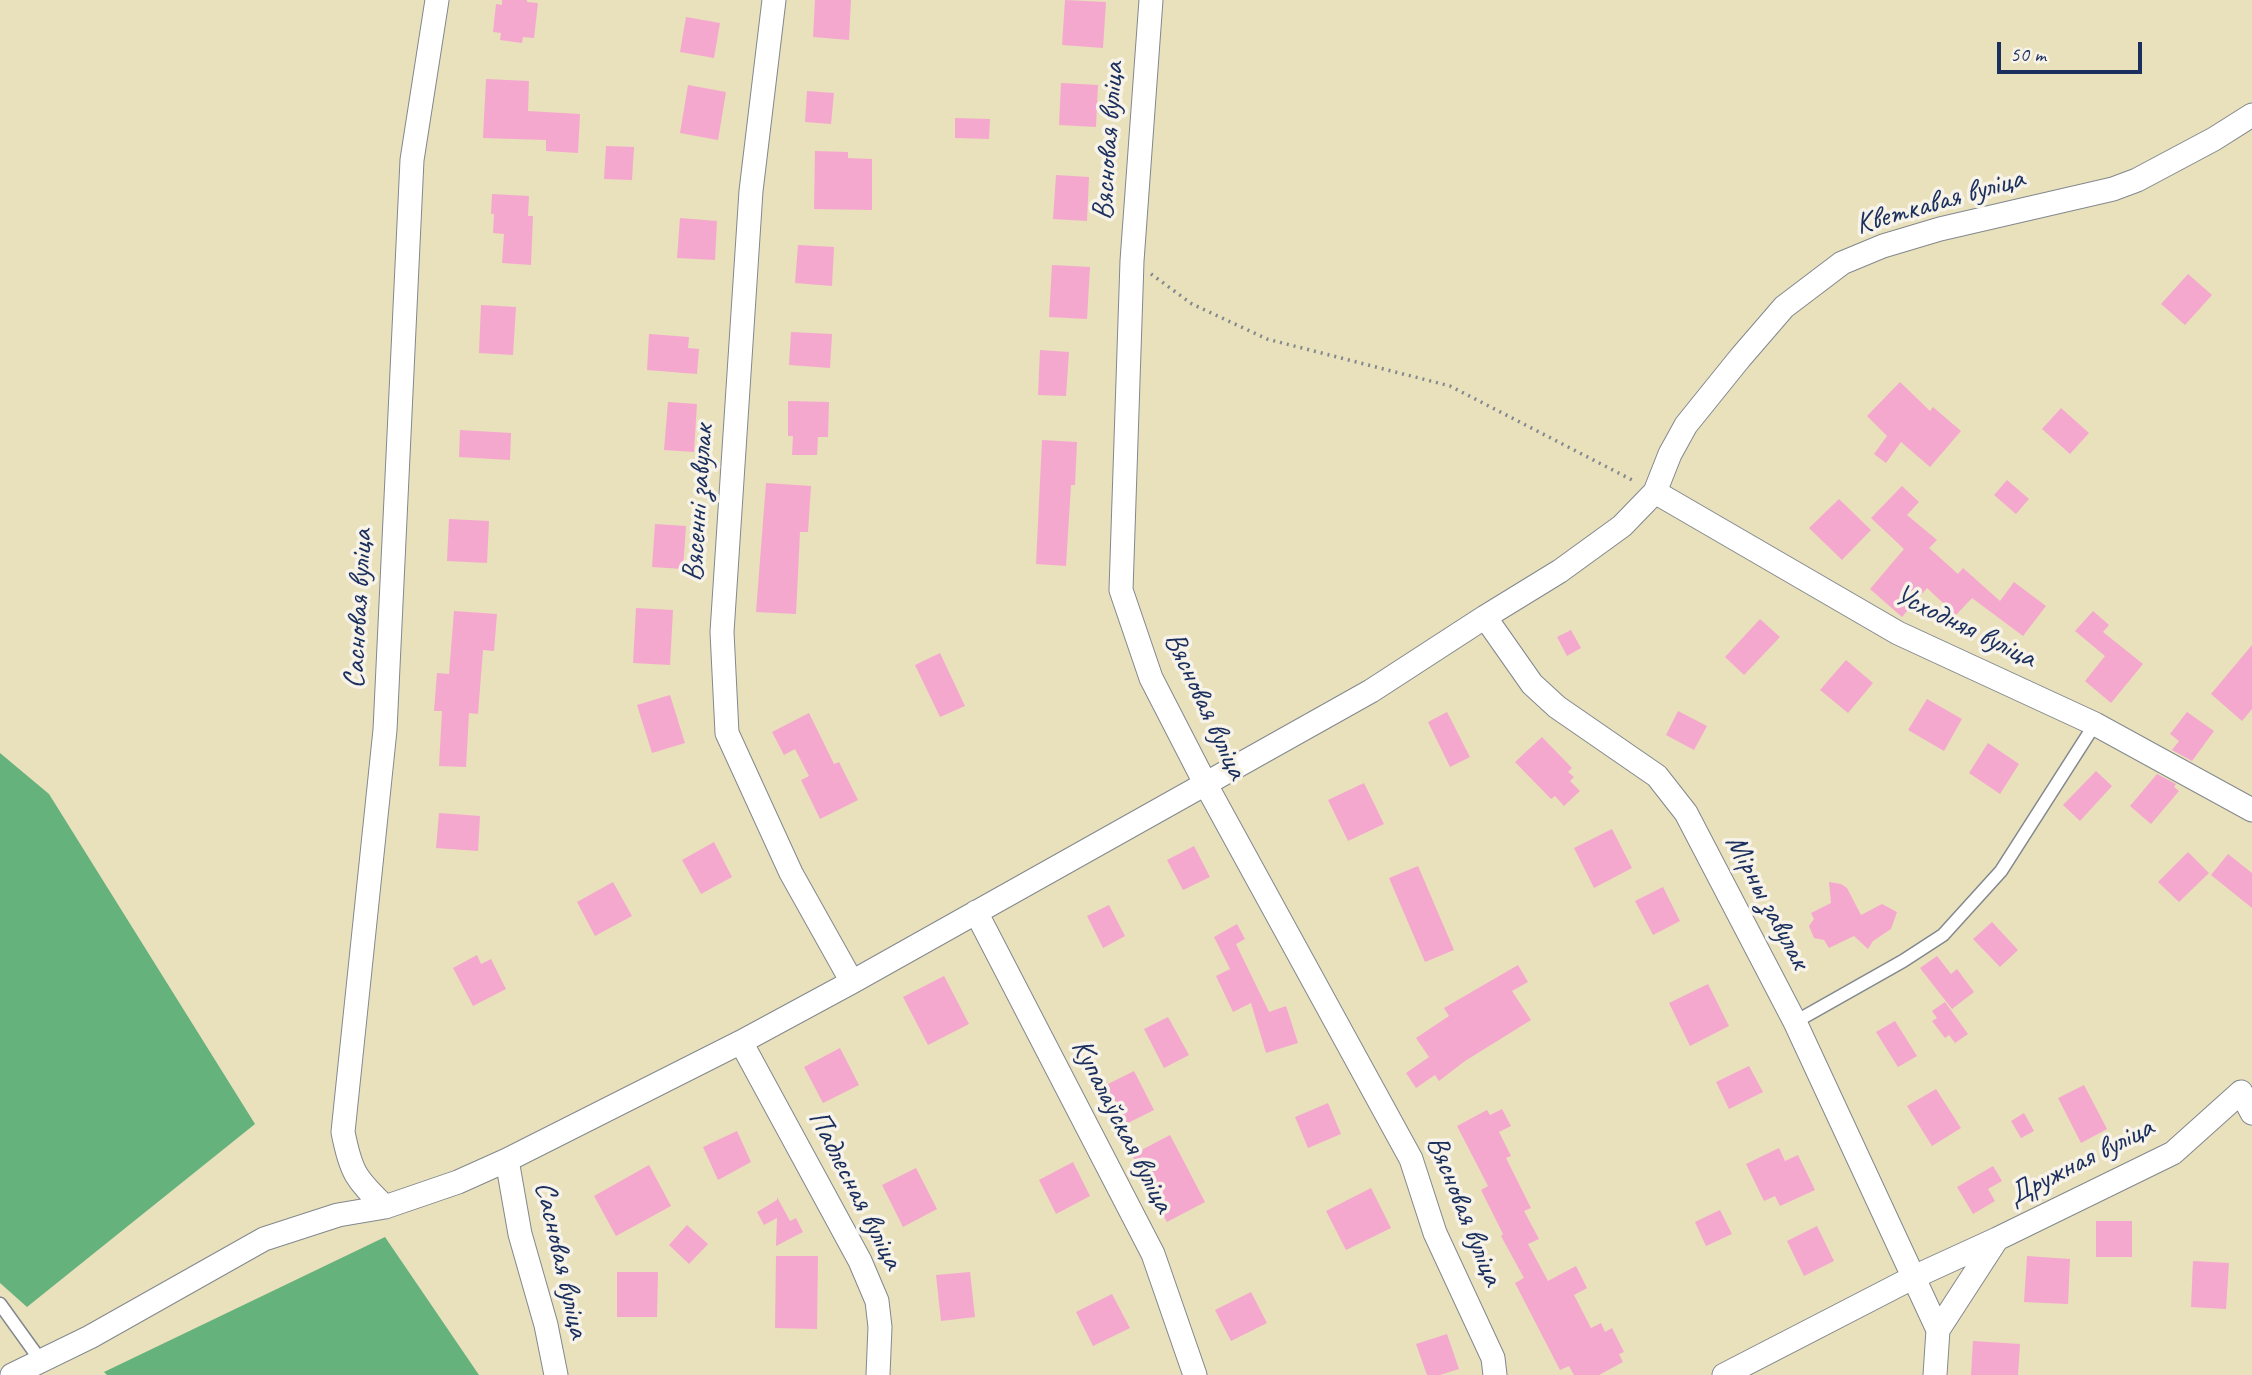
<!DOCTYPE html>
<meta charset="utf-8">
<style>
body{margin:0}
#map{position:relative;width:2252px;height:1375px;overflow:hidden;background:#e9e0bc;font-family:Caveat,sans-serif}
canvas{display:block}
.scale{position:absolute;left:1997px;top:42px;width:145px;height:32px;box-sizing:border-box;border:4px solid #1b2f5e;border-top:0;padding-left:9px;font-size:21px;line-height:24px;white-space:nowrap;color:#1b2f5e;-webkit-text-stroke:5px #f7f3e8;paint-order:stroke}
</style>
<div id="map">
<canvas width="2252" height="1375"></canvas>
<div class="scale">50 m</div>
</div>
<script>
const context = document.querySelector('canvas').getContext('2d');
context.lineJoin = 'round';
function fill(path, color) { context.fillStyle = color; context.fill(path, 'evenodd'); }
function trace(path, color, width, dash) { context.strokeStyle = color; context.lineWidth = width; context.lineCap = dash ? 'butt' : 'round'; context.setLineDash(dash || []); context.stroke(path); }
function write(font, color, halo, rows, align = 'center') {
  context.font = font + ' Caveat,sans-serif'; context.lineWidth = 7; context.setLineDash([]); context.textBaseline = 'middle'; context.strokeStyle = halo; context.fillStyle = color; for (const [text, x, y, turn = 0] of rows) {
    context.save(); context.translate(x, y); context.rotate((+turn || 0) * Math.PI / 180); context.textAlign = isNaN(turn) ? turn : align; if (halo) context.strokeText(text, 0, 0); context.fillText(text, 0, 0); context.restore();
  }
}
const forest = new Path2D(`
 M0,753L49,794L255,1124L27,1307L0,1283Z
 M385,1237L479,1375H107L104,1372Z`);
const building = new Path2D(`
 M502,0H527V2L538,3L534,38L523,37L522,43L500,40L501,33L493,32L496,4L502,5Z
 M815,0H851L849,40L813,37Z
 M1065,0L1106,2L1103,48L1062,45Z
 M686,17L720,23L714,58L680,52Z
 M486,79L529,81L528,111L580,114L578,153L546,151V140L483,138Z
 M1061,83L1098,85L1096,127L1059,125Z
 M688,85L726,92L718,140L680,133Z
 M807,91L834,93L831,124L805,122Z
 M955,118L990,119L989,139L955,138Z
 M606,146L634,147L632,180L604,179Z
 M815,151L848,152V158L872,159V210L814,209Z
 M1056,175L1089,177L1087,221L1053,219Z
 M492,194L529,196L528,216H533L531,265L502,263L504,234L493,233L494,214H491Z
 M680,218L717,221L715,260L677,258Z
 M798,245L834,247L832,286L795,283Z
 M1052,265L1090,267L1087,319L1049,317Z
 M2188,274L2212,295L2185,325L2161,304Z
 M481,305L516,307L513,355L479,353Z
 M791,332L832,334L830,368L789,365Z
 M649,334L689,337L688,348L699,349L697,374L647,370Z
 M1040,350L1069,352L1066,396L1038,395Z
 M1900,382L1930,411L1933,407L1961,431L1930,467L1901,442L1886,463L1874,454L1887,436L1867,416Z
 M788,401L829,402L828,437H818L817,455H792L793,436H788Z
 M668,402L697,404L694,452L664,450Z
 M2061,408L2089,433L2070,454L2042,429Z
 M460,430L511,433L510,460L459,457Z
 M1042,440L1077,442L1075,485H1071L1066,566L1036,564Z
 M2007,480L2029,499L2016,514L1994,495Z
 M766,483L811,486L808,532H800L796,614L756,612Z
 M1902,486L1919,502L1907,515L1937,540L1929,548L1958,574L1963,568L2000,601L2014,582L2046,606L2023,636L1972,598L1956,615L1927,588L1902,617L1870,589L1904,549L1871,518Z
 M1839,499L1871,530L1842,560L1809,528Z
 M449,519L489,521L487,563L447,561Z
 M655,524L686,526L683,569L652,567Z
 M636,608L673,610L670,665L633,663Z
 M454,611L497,614L494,651L483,650L478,714L469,713L466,767L439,766L442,711H434L437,673L449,674Z
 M2093,611L2109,625L2103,632L2143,664L2111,703L2085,681L2105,656L2075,631Z
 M1760,619L1780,637L1744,675L1725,657Z
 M1571,630L1581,648L1567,656L1557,637Z
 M2252,645V709L2242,721L2211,694Z
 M940,653L965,706L940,717L915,665Z
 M1846,660L1873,683L1848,713L1820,690Z
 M670,695L685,743L652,753L637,705Z
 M1927,699L1962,719L1944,751L1908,730Z
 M1678,711L1707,726L1694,750L1666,735Z
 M1447,712L1470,757L1450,767L1428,722Z
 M2187,712L2214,731L2192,761L2172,750L2179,741L2170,734Z
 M809,713L834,764L839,762L858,800L820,819L801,780L809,776L795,749L784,755L772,732Z
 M1542,737L1572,768L1568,772L1574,777L1570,781L1580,791L1564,806L1555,796L1551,799L1515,762Z
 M1988,743L2019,764L2000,794L1969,773Z
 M2096,771L2112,786L2080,821L2063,805Z
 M2157,774L2176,784L2174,787L2179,791L2151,824L2130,806Z
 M1364,783L1384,824L1348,841L1328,800Z
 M439,813L480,816L478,851L436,848Z
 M1612,829L1632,868L1594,888L1574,848Z
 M714,842L732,877L701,894L682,860Z
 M1194,846L1210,877L1183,890L1167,860Z
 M2188,852L2209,873L2179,902L2158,882Z
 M2228,854L2252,873V908L2211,875Z
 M1418,866L1454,950L1425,962L1389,878Z
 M613,882L632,916L595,936L577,902Z
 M1829,882L1841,884L1847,888L1861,915L1882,904L1897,912L1891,929L1873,941L1868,949L1854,936L1829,948L1824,940L1814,938L1809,926L1814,919L1811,913L1831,903Z
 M1663,887L1680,921L1653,935L1635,901Z
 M1109,905L1125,936L1103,948L1087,916Z
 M1992,922L2018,950L2000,967L1973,939Z
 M1237,924L1245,939L1236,944L1269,1012L1286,1006L1298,1043L1266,1053L1251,1003L1233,1012L1216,976L1230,969L1214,937Z
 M477,955L481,964L491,959L506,989L473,1006L453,968Z
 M1937,956L1951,974L1957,969L1974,992L1952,1009L1920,968Z
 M1518,965L1528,982L1512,991L1531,1020L1465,1061L1439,1081L1435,1075L1416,1088L1406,1073L1429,1057L1416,1038L1449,1016L1444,1008Z
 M944,976L969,1024L928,1045L903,997Z
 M1708,984L1729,1026L1690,1046L1669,1003Z
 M1945,1002L1968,1034L1955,1043L1949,1035L1945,1038L1932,1021L1937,1018L1932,1011Z
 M1168,1017L1189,1055L1164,1068L1144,1029Z
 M1895,1021L1917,1056L1898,1067L1876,1032Z
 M840,1048L859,1085L823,1103L804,1067Z
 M1749,1066L1763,1092L1729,1109L1716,1082Z
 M1134,1071L1154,1110L1126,1124L1106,1085Z
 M2084,1085L2107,1129L2081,1143L2058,1098Z
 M1936,1089L1961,1128L1932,1146L1907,1106Z
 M1328,1103L1341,1134L1308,1148L1295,1117Z
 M1502,1109L1511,1126L1499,1132L1511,1156L1506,1158L1531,1208L1524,1211L1539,1239L1528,1244L1548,1281L1576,1266L1587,1288L1574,1295L1591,1328L1601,1323L1605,1332L1612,1328L1624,1352L1619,1354L1623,1362L1599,1375H1574L1569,1366L1560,1370L1515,1283L1524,1278L1501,1236L1503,1234L1481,1190L1488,1186L1457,1126L1487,1110L1490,1115Z
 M2024,1113L2034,1131L2021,1138L2011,1121Z
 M737,1131L751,1162L718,1180L703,1147Z
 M1170,1135L1205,1202L1167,1222L1132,1155Z
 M1779,1148L1785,1161L1798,1155L1815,1190L1780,1206L1775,1196L1764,1201L1746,1164Z
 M1073,1162L1090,1196L1056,1214L1039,1180Z
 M649,1165L671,1206L616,1236L594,1196Z
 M1993,1166L2002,1181L1988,1189L1995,1201L1973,1214L1957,1187Z
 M916,1168L937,1209L903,1227L882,1185Z
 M1371,1188L1391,1228L1346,1250L1326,1211Z
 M777,1197L790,1221L796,1218L803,1232L776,1246L777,1218L764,1225L757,1212L777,1200Z
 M1720,1210L1732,1234L1706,1246L1695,1222Z
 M2096,1221H2132V1257H2096Z
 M687,1225L708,1244L689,1264L669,1245Z
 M1817,1226L1834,1261L1804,1276L1787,1241Z
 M776,1256H818L817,1329L775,1328Z
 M2027,1256L2070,1259L2068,1304L2024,1302Z
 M2193,1261L2229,1263L2226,1309L2191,1307Z
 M617,1272H658L657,1317H617Z
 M970,1272L975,1317L941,1321L936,1275Z
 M1251,1292L1267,1323L1231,1341L1215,1310Z
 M1112,1294L1130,1328L1093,1346L1076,1312Z
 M1447,1334L1459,1369L1440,1375H1427L1416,1344Z
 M1973,1341L2020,1344L2018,1375H1971Z`);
const path = new Path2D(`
 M1151,274L1192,304L1267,339L1450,386L1636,482`);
const lane = new Path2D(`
 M1795,1022L1903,961L1943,935L2001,871L2095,724
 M0,1304L41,1361`);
const street = new Path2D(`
 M774,0L751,191L722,632L727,733L791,873L852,982
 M1151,0L1132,261L1121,590L1151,678L1205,783L1411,1159L1435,1233L1493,1358L1495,1375
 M1655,492L1898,633L2095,724L2252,810
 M1485,617L1532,684L1557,707L1657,776L1686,813L1795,1022L1938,1330L1935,1375
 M976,912L1153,1254L1195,1375
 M741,1042L860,1261L877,1301L880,1327L878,1375
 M507,1160L520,1234L546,1325L556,1375
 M385,1207C356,1179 351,1173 343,1132L385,730L412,160L437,0
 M1938,1330L1997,1239
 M12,1375L90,1337L264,1239L338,1215L385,1207L458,1182L507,1160L741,1042L852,982L1371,691L1485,617L1560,571L1622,526L1655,492L1670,454L1686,425L1740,358L1784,307L1842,263L1883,246L1940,229L2113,189L2137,180L2214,139L2252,115
 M1724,1375L1914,1277L1997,1239L2173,1153L2241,1092L2252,1113`);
const streetNames = [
 ["Вясновая вуліца",1109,141,-86],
 ["Кветкавая вуліца",1940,202,-16],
 ["Вясенні завулак",699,503,-86],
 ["Сасновая вуліца",359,609,-87],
 ["Усходняя вуліца",1965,627,26],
 ["Вясновая вуліца",1205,706,65],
 ["Мірны завулак",1767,902,62],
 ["Купалаўская вуліца",1122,1126,63],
 ["Дружная вуліца",2081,1162,-27],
 ["Падлесная вуліца",855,1190,63],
 ["Вясновая вуліца",1464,1211,68],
 ["Сасновая вуліца",561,1260,77]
];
fill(forest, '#66b27c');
fill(building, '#f5a8ce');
trace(lane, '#82888d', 15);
trace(street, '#82888d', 25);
trace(path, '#82888d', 3.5, [2, 5]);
trace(lane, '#fff', 12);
trace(street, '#fff', 23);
write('30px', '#1b2f5e', '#f7f3e8', streetNames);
</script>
